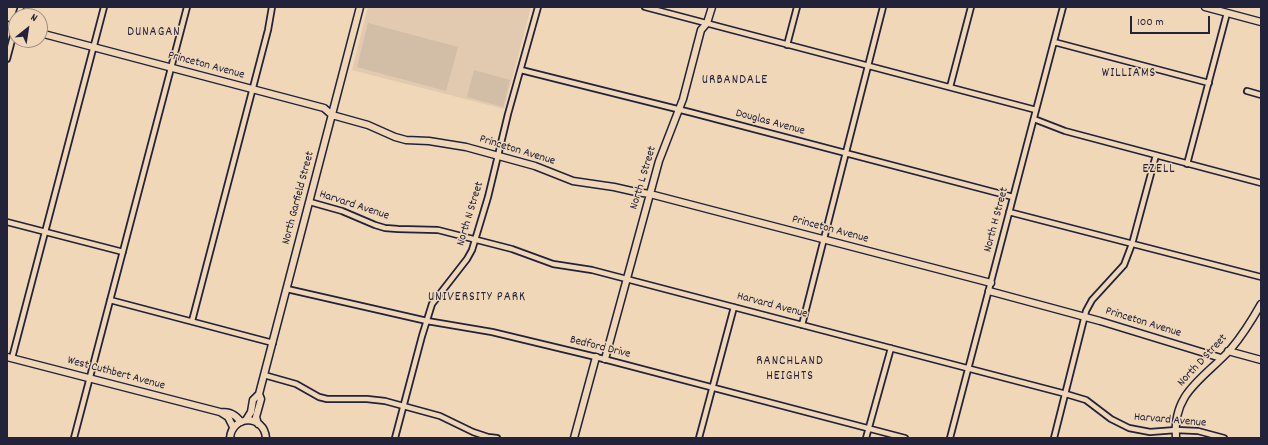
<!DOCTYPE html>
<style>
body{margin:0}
#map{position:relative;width:1268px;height:445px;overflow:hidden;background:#f0d7b8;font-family:Dekko,sans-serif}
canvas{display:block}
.frame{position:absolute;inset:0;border:8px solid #22223b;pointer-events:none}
.north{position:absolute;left:8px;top:8px;width:40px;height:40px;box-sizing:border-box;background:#f0d7b8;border:1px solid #9e8f86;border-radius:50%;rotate:30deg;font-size:11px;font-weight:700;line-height:16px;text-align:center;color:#22223b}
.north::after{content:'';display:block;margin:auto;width:14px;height:18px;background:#22223b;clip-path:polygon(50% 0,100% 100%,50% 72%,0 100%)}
.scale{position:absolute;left:1130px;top:16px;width:80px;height:18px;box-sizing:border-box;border:2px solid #22223b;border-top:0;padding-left:5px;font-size:12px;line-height:14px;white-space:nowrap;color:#22223b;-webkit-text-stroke:3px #f0d7b8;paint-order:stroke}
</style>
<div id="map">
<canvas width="1268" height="445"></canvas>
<div class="frame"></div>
<div class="north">N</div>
<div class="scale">100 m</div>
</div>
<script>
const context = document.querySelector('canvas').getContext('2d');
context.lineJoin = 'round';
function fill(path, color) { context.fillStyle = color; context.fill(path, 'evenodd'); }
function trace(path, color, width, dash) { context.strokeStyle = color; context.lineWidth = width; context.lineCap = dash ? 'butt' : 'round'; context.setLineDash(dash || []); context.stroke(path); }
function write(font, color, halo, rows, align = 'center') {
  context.font = font + ' Dekko,sans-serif'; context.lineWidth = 3; context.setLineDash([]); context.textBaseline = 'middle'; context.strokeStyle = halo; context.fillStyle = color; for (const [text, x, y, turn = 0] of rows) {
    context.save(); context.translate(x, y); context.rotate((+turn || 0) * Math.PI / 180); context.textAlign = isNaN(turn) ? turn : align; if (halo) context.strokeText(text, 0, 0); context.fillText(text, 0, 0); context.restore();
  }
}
const built = new Path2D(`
 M368,7H531L504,109L352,70Z`);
const green = new Path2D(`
 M368,23L458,47L446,91L357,67Z
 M474,70L510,80L503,107L467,97Z`);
const street = new Path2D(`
 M645,7L1036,110
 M18,16L21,7
 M1054,42L1209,83
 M787,45L797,7
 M7,59L16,25
 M521,70L693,113L1013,197
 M950,87L971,7
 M1247,91L1261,95
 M1034,119L1065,131L1261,183
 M1187,164L1227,13
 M310,202L342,211L375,225L385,228L398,229L438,230L512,249L553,264L592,270L1066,394L1086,400L1111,419L1129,428L1150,432L1176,430L1198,431L1224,438
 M1009,212L1261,277
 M7,222L123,252
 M287,289L427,321L492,332L596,357L905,438
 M110,300L273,343
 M192,321L268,30L272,7
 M802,325L883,7
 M12,358L104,7
 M264,375L296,384L319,397L327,399H367L385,401L440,416L473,432L488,437L497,438
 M74,438L187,7
 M395,438L422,336L432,304L467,259L472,250L488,197L508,114L538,7
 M699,438L734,307
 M866,438L891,348
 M950,438L1063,7
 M1054,438L1086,311L1092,300L1124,265L1132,244L1156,155`);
const secondary = new Path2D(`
 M1205,7L1261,22
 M7,25L16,27
 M40,33L324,108L332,115L368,125L395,137L406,140L429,141L466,147L535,166L573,181L614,187L636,192L650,194L991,283
 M989,291L1100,321L1221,358
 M1228,351L1261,360
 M7,357L220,412C230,412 235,414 241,422
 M605,359L659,161L683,99L701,30L707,23L712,7
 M220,412L228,417L233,427
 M246,420L251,412L253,400L259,394
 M258,424L256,417L261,399L259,394L360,7
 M230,438C232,415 264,414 266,438
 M574,438L596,357
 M1176,438C1172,393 1203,379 1230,350C1242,336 1252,320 1261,304`);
const streetNames = [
 ["Princeton Avenue",206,66,15],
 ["Douglas Avenue",770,123,15],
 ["Princeton Avenue",517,151,17],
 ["North L Street",644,178,-73],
 ["North Garfield Street",299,198,-75],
 ["Harvard Avenue",354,206,18],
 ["North N Street",471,214,-73],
 ["North H Street",997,220,-75],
 ["Princeton Avenue",830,230,15],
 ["Harvard Avenue",772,306,15],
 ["Princeton Avenue",1143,323,17],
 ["Bedford Drive",600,348,14],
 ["North D Street",1203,361,-47],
 ["West Cuthbert Avenue",116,374,15],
 ["Harvard Avenue",1170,421,5]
];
const neighbourhoodNames = [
 ["DUNAGAN",154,33],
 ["WILLIAMS",1129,74],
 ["URBANDALE",735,81],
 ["EZELL",1159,170],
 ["UNIVERSITY PARK",477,298],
 ["RANCHLAND",790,362],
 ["HEIGHTS",790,377]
];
fill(built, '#e1caaf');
fill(green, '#d2bda6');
trace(street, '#22223b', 8);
trace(secondary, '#22223b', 9);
trace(street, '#f0d7b8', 4.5);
trace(secondary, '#f0d7b8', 6);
write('12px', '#22223b', '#f0d7b8', streetNames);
context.letterSpacing = '1px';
write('13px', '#22223b', '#f0d7b8', neighbourhoodNames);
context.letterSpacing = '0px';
</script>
